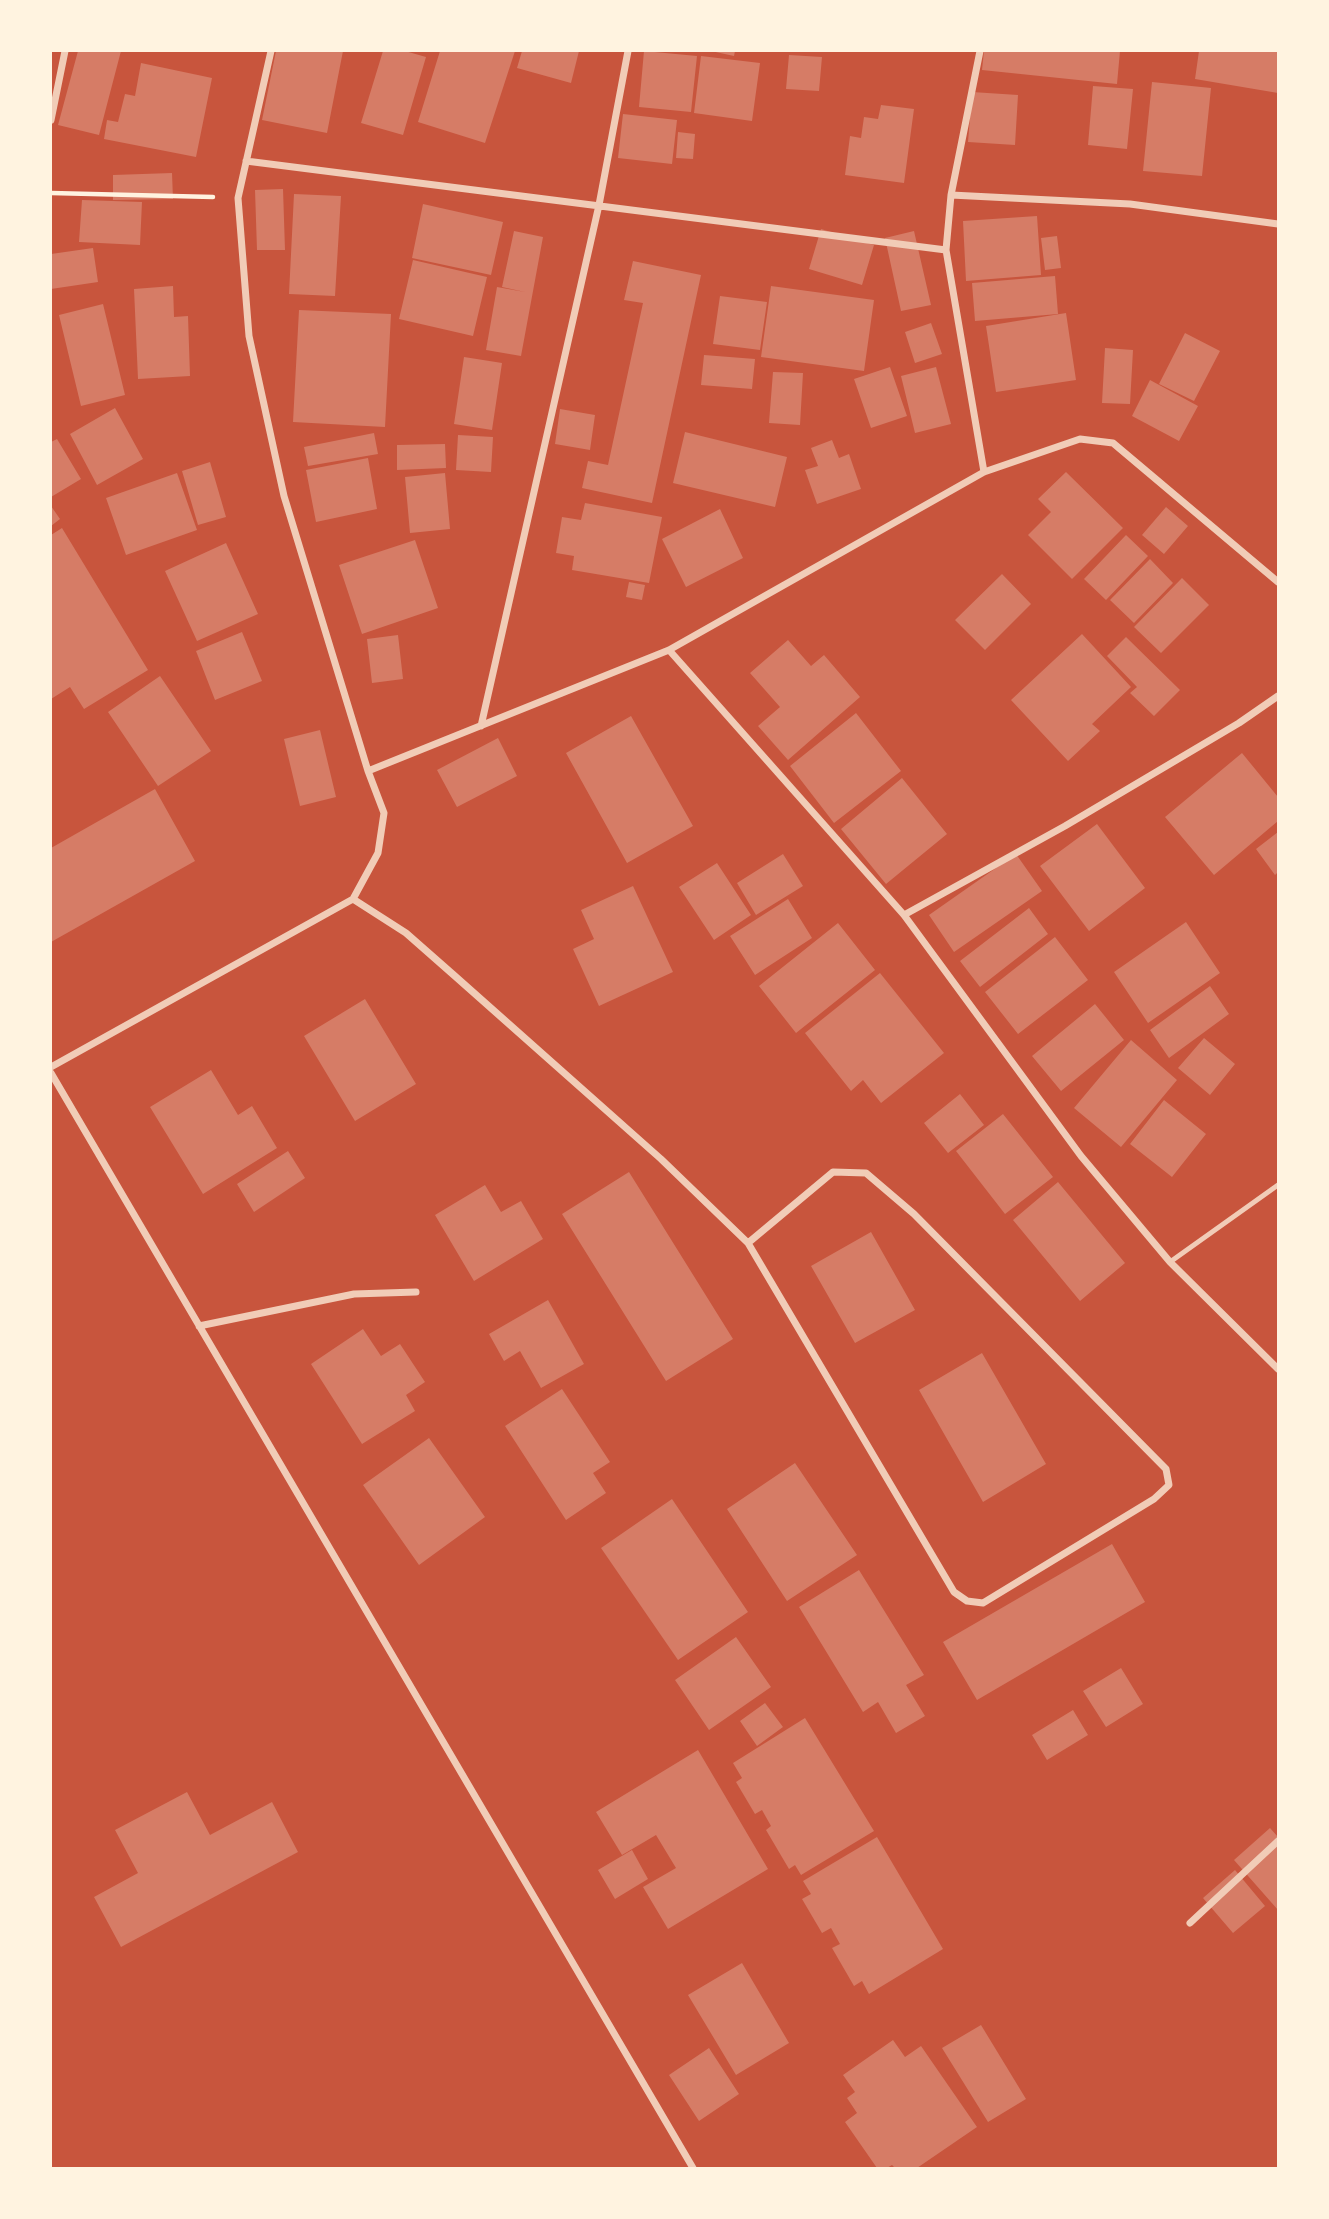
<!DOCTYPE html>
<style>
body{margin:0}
#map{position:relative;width:1329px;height:2219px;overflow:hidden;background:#c8553d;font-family:"Alegreya Sans",sans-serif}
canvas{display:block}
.frame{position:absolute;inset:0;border:52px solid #fff3e0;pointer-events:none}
</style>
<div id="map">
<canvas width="1329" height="2219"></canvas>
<div class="frame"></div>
</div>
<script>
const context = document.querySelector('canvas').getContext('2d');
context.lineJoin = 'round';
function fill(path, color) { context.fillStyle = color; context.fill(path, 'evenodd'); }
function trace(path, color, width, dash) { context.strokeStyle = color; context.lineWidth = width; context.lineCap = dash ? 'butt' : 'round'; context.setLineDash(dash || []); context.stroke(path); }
const building = new Path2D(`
 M78,51H121L99,135L58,125Z
 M276,51H343L327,133L262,120Z
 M383,51H405L426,57L403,135L361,123Z
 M440,51H515L485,143L418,122Z
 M522,51H579L571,83L517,68Z
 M644,51L697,56L691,112L639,107Z
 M711,51H735L734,56Z
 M984,51H1120L1117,84L982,70Z
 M1199,51H1278V93L1195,79Z
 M789,55L822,57L819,91L786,89Z
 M701,56L760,63L752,121L694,113Z
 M141,63L212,78L196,157L104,139L107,120L118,122L125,94L135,96Z
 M1152,82L1211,88L1202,176L1143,171Z
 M1093,86L1133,89L1127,149L1088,145Z
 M972,92L1018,95L1015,145L968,142Z
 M881,105L914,109L904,183L845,175L850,136L861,138L864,117L878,119Z
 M623,114L677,120L672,164L618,158Z
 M678,132L695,134L693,159L676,158Z
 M172,173L173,199L113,200V175Z
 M283,189L285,250H257L255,190Z
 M294,194L341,196L335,296L289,294Z
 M82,200L142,202L140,245L79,242Z
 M423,204L503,222L491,275L412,258Z
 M1037,216L1041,275L966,281L963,221Z
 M821,229L874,245L862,285L809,269Z
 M514,231L543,237L521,356L486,350L497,287L525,292L502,287Z
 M914,231L931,305L901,311L885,238Z
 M1057,236L1061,268L1045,270L1041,238Z
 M93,248L98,282L51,289V254Z
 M413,260L487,277L473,336L399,319Z
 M633,261L701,275L652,503L582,488L588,461L608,465L643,303L624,300Z
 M1055,276L1058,314L975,321L972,283Z
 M173,286L174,317L188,316L190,376L138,379L134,289Z
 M771,286L874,300L864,371L761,357Z
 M720,296L767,302L760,350L713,344Z
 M103,304L125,395L81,406L59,315Z
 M299,310L391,314L385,427L293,422Z
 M1066,313L1076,380L996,392L986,326Z
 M931,323L942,354L915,363L905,332Z
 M1185,333L1220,351L1194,401L1159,384Z
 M1105,348L1133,350L1130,404L1102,403Z
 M704,355L755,359L752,389L701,385Z
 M464,357L502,363L492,430L454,424Z
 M890,367L907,416L871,428L854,379Z
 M936,367L951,424L915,433L901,376Z
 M773,372L803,373L800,425L769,423Z
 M1150,380L1198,406L1179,441L1132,416Z
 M115,408L143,459L97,485L70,434Z
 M560,409L595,415L590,450L555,444Z
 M685,432L787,457L775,507L673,483Z
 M374,433L378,454L308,466L304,447Z
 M458,435L493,437L491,472L456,470Z
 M57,439L81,479L51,497V442Z
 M832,440L839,458L849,454L861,489L817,504L805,470L818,466L811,448Z
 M445,444L446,468L397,470V445Z
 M368,458L377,509L316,522L306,470Z
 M210,462L226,517L198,525L182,471Z
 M1066,472L1123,528L1072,579L1028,535L1051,512L1038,499Z
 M177,473L197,530L126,555L106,498Z
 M445,473L450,529L410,533L405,477Z
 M585,503L662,517L649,583L572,570L574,556L556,553L562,517L581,520Z
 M51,506L60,519L51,526Z
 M1166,507L1188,526L1164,554L1142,535Z
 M720,509L743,558L686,587L662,539Z
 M62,528L148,670L84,709L70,687L51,699V535Z
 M1126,535L1148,556L1106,600L1084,579Z
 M415,540L438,608L362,634L339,565Z
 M226,543L258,614L197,641L165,571Z
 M1150,559L1173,583L1134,623L1110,600Z
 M1002,574L1031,604L985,650L955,620Z
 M1182,578L1209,605L1161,653L1134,627Z
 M629,582L645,585L642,600L626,597Z
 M242,632L262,681L215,700L196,651Z
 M1082,634L1131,687L1092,724L1100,731L1068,761L1011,700Z
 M398,635L403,679L372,683L367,639Z
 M1126,637L1180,690L1154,716L1130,693L1137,687L1107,656Z
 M788,640L811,666L824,655L860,697L788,760L758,726L780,707L750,673Z
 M160,676L211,751L158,786L108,712Z
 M856,713L901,771L834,823L790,766Z
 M631,716L693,826L627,863L566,753Z
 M320,730L336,797L300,806L284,739Z
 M498,738L517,776L457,807L437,770Z
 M1242,753L1278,797V821L1214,875L1165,817Z
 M902,778L947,834L886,884L841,829Z
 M155,789L195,861L51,942V848Z
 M1097,824L1145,888L1089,931L1040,866Z
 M1278,832V872L1275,875L1256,849Z
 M783,854L803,886L756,915L737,883Z
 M1016,854L1042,891L954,952L929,915Z
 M717,863L751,915L714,940L679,887Z
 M633,886L673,972L599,1006L573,949L594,939L581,910Z
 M788,899L812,938L755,975L730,936Z
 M1029,908L1048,934L980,987L960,961Z
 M1186,922L1220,973L1148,1023L1114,972Z
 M838,923L875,970L796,1033L759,986Z
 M1055,937L1088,980L1018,1034L985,992Z
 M880,973L944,1053L881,1103L863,1080L851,1091L805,1033Z
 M1210,986L1229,1014L1169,1058L1150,1030Z
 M365,999L416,1084L355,1121L304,1036Z
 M1095,1004L1124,1040L1061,1091L1032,1056Z
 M1204,1038L1235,1064L1210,1095L1178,1068Z
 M1131,1040L1177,1080L1121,1147L1074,1108Z
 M211,1070L238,1115L252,1106L277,1148L203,1194L150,1107Z
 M960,1094L984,1125L948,1153L924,1123Z
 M1164,1100L1206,1134L1172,1177L1130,1144Z
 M1003,1114L1053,1177L1005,1214L956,1151Z
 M288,1151L305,1178L254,1212L237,1184Z
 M629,1172L733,1339L666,1381L562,1214Z
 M1058,1182L1125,1263L1080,1301L1013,1220Z
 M485,1185L501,1212L521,1201L543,1239L474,1281L435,1215Z
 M871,1232L915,1310L855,1343L811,1266Z
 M548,1300L584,1364L541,1388L520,1351L504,1361L489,1334Z
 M363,1329L381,1356L400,1344L425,1382L406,1395L415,1411L362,1444L311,1364Z
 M982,1353L1046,1464L983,1502L919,1390Z
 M562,1389L610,1462L593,1473L606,1493L566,1520L505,1426Z
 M429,1438L485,1517L419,1565L363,1485Z
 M795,1463L857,1555L787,1601L727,1509Z
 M672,1499L748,1612L678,1660L601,1548Z
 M1112,1544L1145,1602L977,1700L943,1642Z
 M859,1570L924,1675L906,1685L925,1716L896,1733L878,1702L863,1712L799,1607Z
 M736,1637L771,1687L709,1730L675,1680Z
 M1121,1668L1143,1704L1106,1727L1083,1691Z
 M765,1703L783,1727L757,1746L740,1721Z
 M1073,1710L1088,1735L1047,1760L1032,1735Z
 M805,1718L874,1831L801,1875L795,1865L789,1869L766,1830L771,1826L762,1810L755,1814L736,1782L742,1778L733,1763Z
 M698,1750L768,1869L668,1929L643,1887L676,1868L656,1835L622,1855L596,1812Z
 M187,1792L210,1835L272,1802L298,1852L121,1947L94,1897L138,1873L115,1830Z
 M1270,1828L1278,1837V1910L1234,1860Z
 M877,1837L943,1949L869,1994L862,1981L854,1986L832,1948L840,1944L831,1928L822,1933L802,1899L811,1894L803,1881Z
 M632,1850L648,1879L615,1899L598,1870Z
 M1235,1870L1265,1906L1233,1933L1203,1898Z
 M742,1963L789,2043L736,2075L688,1995Z
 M981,2025L1026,2099L988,2122L942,2048Z
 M893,2040L905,2057L921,2046L977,2127L917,2168H895L892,2165L887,2168H877L845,2122L857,2113L847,2098L855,2092L843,2075Z
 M709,2048L739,2094L699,2121L669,2075Z`);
const path = new Path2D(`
 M51,193L213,197`);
const service = new Path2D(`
 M1170,1262L1278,1185`);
const minor = new Path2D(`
 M980,51L951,195L946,250L984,472
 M51,120L65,51
 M246,161L946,250
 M951,195L1130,204L1278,224
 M669,650L904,915L1081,1156L1170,1262L1278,1369
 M481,726L599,205L628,51
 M368,771L669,650L984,472L1080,439L1113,443L1278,582
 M353,899L406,933L456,977L661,1159L748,1243L954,1592L967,1601L983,1603L1154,1499L1169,1485L1166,1469L914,1214L866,1173L833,1172L748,1243
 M904,915L1065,826L1239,723L1278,696
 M51,1067L353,899L378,853L384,813L368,771L284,496L249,336L238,198L271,51
 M51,1073L693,2168
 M199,1326L354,1294L416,1292
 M1190,1923L1278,1841`);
fill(building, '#d67c66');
trace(path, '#fff3e0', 4.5);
trace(service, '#f1ccb7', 5);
trace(minor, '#f1ccb7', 7);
</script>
